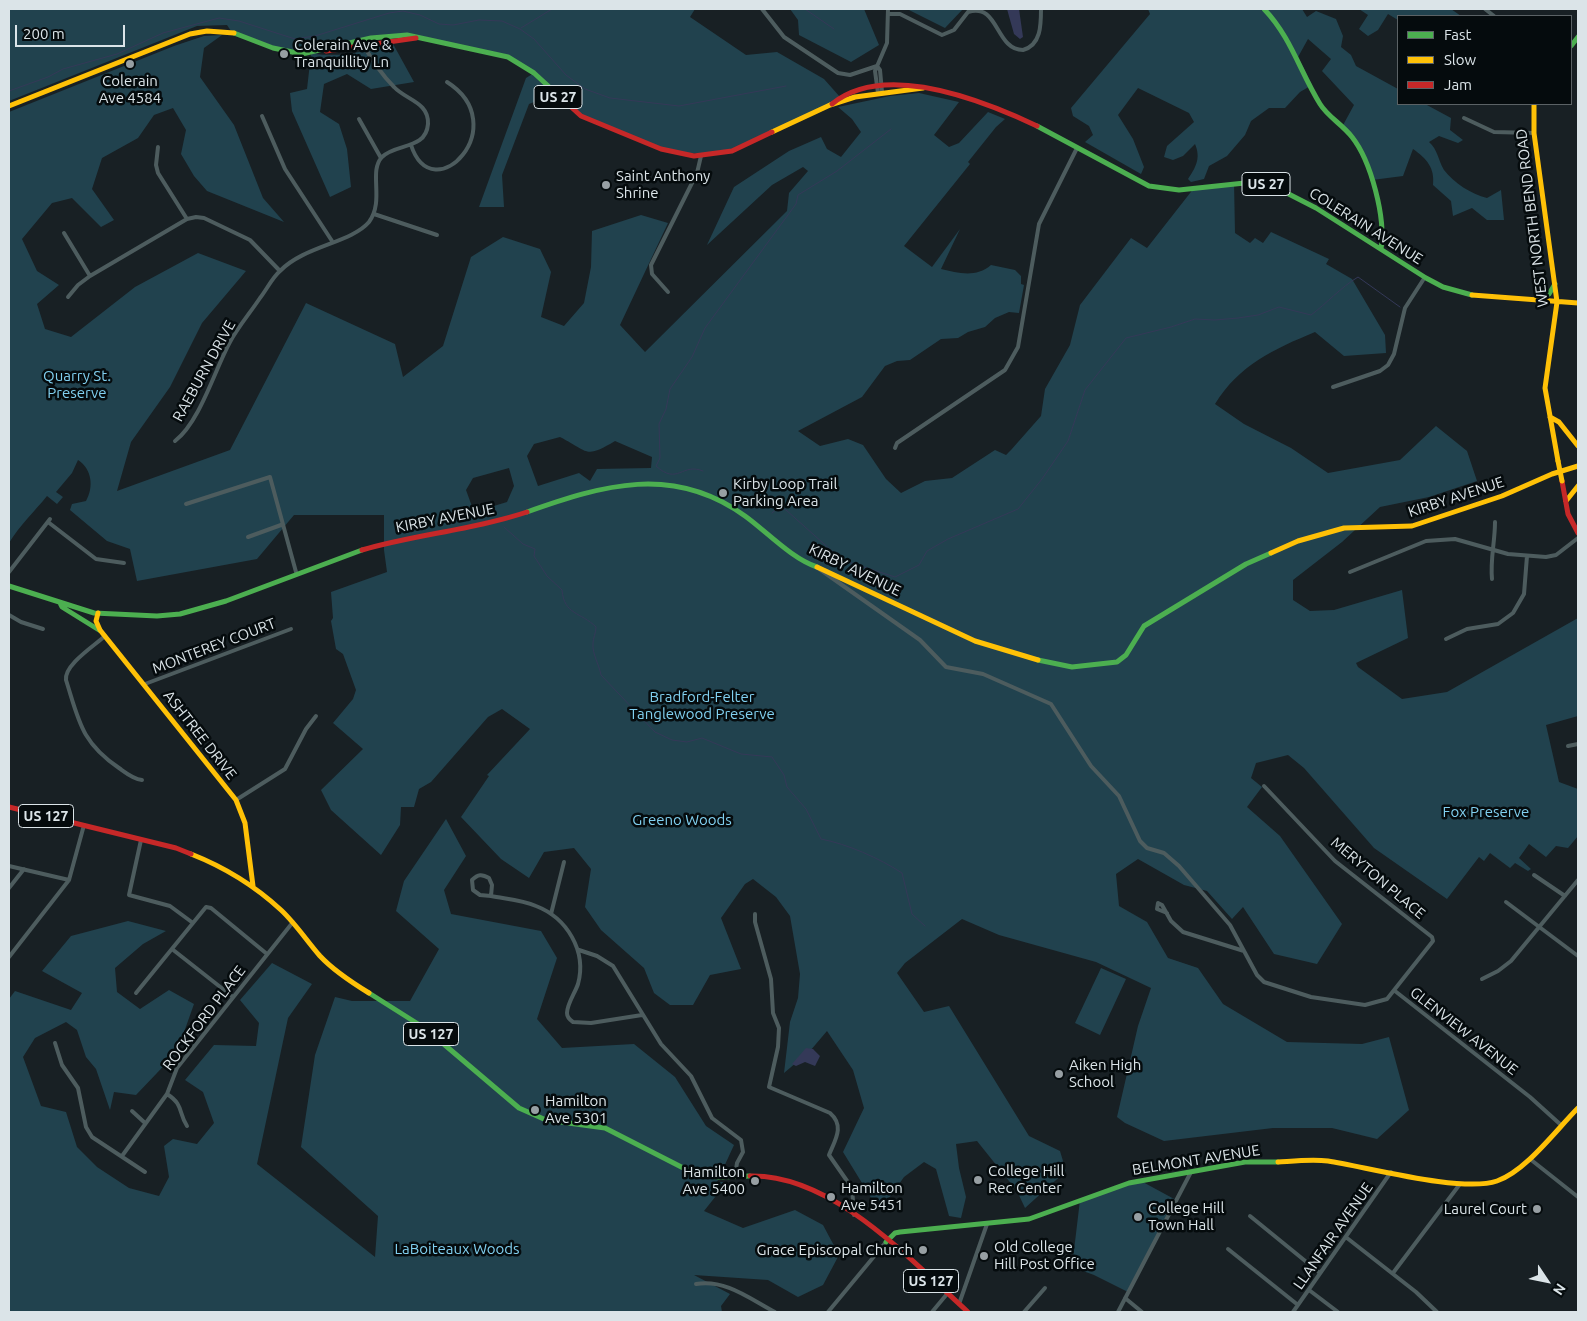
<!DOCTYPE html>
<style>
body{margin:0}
#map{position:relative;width:1587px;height:1321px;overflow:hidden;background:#182024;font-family:Ubuntu,sans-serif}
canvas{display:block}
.frame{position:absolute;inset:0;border:10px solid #dbe4e8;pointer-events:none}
.legend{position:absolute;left:1397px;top:15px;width:175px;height:90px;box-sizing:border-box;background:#050b0d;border:1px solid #5b6265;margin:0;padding:6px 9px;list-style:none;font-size:15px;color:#dbe4e8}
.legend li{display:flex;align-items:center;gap:10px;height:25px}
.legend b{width:25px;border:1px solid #5b6265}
.north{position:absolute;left:1522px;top:1256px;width:50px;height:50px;-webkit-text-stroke:4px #050b0d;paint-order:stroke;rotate:124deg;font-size:14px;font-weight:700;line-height:20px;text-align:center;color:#dbe4e8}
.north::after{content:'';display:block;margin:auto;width:18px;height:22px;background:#dbe4e8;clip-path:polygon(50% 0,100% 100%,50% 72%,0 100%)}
.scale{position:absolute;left:15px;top:25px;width:110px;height:22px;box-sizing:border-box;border:2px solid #dbe4e8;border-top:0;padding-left:6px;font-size:15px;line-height:18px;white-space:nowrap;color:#dbe4e8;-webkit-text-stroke:4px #050b0d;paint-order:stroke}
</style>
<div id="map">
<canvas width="1587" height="1321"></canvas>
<div class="frame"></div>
<ul class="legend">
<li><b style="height:6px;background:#4caf50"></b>Fast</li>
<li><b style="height:6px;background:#ffc107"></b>Slow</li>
<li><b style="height:6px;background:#c62828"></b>Jam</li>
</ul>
<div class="north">N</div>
<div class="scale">200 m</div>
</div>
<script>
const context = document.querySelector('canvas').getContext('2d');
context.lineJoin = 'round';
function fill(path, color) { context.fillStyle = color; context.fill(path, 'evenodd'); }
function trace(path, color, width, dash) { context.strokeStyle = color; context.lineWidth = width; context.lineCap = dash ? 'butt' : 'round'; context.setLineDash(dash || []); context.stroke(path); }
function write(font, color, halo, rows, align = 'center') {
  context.font = font + ' Ubuntu,sans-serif'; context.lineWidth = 5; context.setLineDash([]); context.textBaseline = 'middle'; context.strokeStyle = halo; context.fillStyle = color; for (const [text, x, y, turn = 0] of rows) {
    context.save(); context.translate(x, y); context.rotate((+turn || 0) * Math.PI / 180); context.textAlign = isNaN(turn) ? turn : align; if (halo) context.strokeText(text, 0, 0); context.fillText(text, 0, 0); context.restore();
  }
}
const green = new Path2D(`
 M9,9H695L690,17L746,55L777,52L824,79L840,97L830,105L722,154L676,153L581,116L555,94L529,104L502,175L504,207H479L526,78L534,73L517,61L407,35L361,41L315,54C343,57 365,52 392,42L414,82L371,89L347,74L324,84L320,112L339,124L347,149L351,187L330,197L292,111L290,93L307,89L311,54L293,53L231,31L227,25L197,26L9,101Z
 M790,9H864L879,45L851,62L799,35L798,20Z
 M907,9H963L945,28Z
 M1148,9H1302L1307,17L1316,11L1336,19L1343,36L1341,47L1351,55L1356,66L1398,89V104H1425L1451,118L1450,130L1463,140L1458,143L1439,136L1429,142C1438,150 1438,160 1444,170C1454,183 1471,194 1487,198L1501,190L1504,220H1487L1472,208L1453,216L1451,201L1433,185C1435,168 1427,159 1413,149L1403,176L1372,180L1362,151L1342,127L1354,105L1322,71L1331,59L1308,39L1298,57L1312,85L1300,92L1285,108H1269L1251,121L1245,135L1227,156L1209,166L1204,179L1191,182L1188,179C1196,167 1201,158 1195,144L1183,156L1173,160L1164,157L1167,146L1194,122L1189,113L1138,88L1118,115L1133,139L1144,167L1141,174L1085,142L1093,135L1089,126L1073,116L1071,108L1150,14Z
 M1359,9H1451L1461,16H1398V20L1388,14L1378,30L1368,36L1359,29L1368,15Z
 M222,35L204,48L200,77L234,125L263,198L284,222L207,191L194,176L181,154L186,130L173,108L154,115L138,138L102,158L92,189L114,220L101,227L72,198L52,203L22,239L37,271L59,285L37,304L45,329L71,337L135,287L198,253L246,271L202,323L170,387L131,442L117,491L230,450L306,303L395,344L403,377L443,346L471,257L503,237L540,249L551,272L541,317L564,326L584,303L591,267L592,231L641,215L668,223L620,325L645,352L787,211L789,193L808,171L803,167L772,185L707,245L734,187L789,151L821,137L827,149L841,157L861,132L852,119L838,107L890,96L919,93L959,102L934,135L949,147L959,143L988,112L1005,119L996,127L968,162L970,164L904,246L932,267L960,229L941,269C958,273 976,278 991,265L1015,270L1021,276V284L1024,285L1019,313L1009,312L995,318L985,327L968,332L958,338L941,339L910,360L897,361L885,366L862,397L798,431L820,446L848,439L863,445L886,479L901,493L925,481L952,478L995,450L1006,455L1011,450L1041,416L1045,389L1070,345L1080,305L1131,238L1147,248L1194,188L1234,182L1235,233L1250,243L1255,238L1263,243L1271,232L1329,259L1326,264L1352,279L1385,335L1386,353L1344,356L1315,332C1274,349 1239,365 1215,404L1244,424L1291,448L1328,473L1400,460L1436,426L1467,451L1477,481L1429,497L1380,507L1342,542L1293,580V600L1310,611L1334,610L1402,590L1408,638L1356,663L1358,667L1402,699L1447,692L1578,618V716L1546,725L1559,782L1578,789V836L1568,848L1556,846L1546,857L1529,844L1519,858L1531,869L1528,871L1515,863L1510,868L1490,853L1484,861L1479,857L1447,899L1374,848L1304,768L1288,755L1256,763L1251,778L1262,787L1247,807L1280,836L1342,924L1317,964L1274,954L1243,907L1232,919L1207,891L1184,885L1138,859L1116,874L1119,906L1147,922L1168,958L1198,968L1223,1004L1287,1042L1362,1044L1389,1037L1409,1110L1377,1139L1332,1128H1273L1164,1141L1125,1123L1117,1117L1138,1026L1151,988L1096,962L999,935L962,919L905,963L897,973L924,1012L949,1006L1029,1136L1060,1151L1066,1171L1025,1208L1017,1191L977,1141L956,1144L959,1168L966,1197L961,1218L949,1216L936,1169L924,1162L904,1177L884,1205L873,1201L843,1152L864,1108L853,1070L827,1031L810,1051L784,1073L790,1022L798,998L800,974L790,916L776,897L753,879L745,884L721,918L741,969L710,975L693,1005H670L654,993L644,968L601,930L585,907L591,869L574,848L544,852L529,878L501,859L461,817L489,776L487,775L530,729L502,709L488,717L431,782L419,789L414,807H401L400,825L381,855L331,810L321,790L363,749L333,723L353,699L356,690L343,654L336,649L331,621L333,618L331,592L387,572L384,550V515H294L257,559L137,581L130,549L107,541L70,510L72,504L86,501C94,487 92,469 78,460L72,473L56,492L63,497L57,504L47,496C34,512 20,525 9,543V112L174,46L204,36ZM560,437C589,452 585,459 615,441L652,457L651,468L597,469L590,481L579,473L538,486L527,456L534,444ZM509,468L514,486L507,502L474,512L466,490L473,478Z
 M446,819L466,856L444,890L451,914L541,931L557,958L537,1019L562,1048L634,1044L675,1077L706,1126L734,1145L717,1182H727L704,1211L743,1228L795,1210L823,1225L839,1255L823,1285L798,1297L768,1280L694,1275L730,1294L721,1306L722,1312H9V999L15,991L71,1010L82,993L42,971L71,936L128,921L166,931L143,944L115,968L117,992L140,1009L169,990L194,1004L177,1052L136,1095L114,1092L110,1110L96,1069L86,1057L77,1030L66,1022L35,1038L23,1057L41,1106L66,1112L77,1147L97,1167L129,1188L159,1196L169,1177L164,1146L173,1139L197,1144L214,1123L203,1092L185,1080L214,1045L256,1046L259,1023L240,1000L272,963L312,984L288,1018L257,1164L375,1257L378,1216L301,1147L315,1055L335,997L352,1001H410L439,949L396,911L404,881Z
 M1101,968L1126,979L1100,1035L1075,1023Z
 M1141,1181L1176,1200L1128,1292L1094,1275L1072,1267L1080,1200Z`);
const water = new Path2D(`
 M1007,9H1019L1023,37L1020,39L1014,34Z
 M806,1048L813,1049L820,1056L815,1066L805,1062L796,1066L792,1064Z`);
const stream = new Path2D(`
 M805,9L834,29
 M521,28L552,9
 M9,91L48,77L63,69L117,54L163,33L219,18L239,21L295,39L315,36L389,13L403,11L420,15L439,24L453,25L479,20L502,21L520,29L534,39L566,75L585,89L610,98L679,106L786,86
 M703,471C682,462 678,486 656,466L660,458L659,424L666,409L670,389L692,357L705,328L796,204L798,195L837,171L891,129
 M772,513L779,507L786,510L842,560L895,577L919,565L927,551L948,539L1018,509L1042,479L1068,441L1085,390L1126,338L1171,327L1195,319L1215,320L1238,318L1258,315L1279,307L1311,315C1327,303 1340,288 1358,277L1400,307
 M504,527L523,544L535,549L534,556L547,576L562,590C564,615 581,612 596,627C596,633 593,638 593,643C592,654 599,664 601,675L655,732L672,740L687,742L702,738L741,754L772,757L784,775L787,787L806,809L821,839C847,844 879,858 902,873L912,914L925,926`);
const street = new Path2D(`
 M762,9L784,37L838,73L850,75L877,66
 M1485,9L1494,16
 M889,14H900L942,35L954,30L968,12C999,2 995,50 1023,50C1041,45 1041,25 1041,9
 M877,66L880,70L882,92
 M878,93L875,71L887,43L888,9
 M262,116L285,169L332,241
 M1464,118L1494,132L1534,133
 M359,119L381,158
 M411,145C433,212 515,125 447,82
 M158,147L156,165L158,173L187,219
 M374,214L437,235
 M64,233L90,276
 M668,292L652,274L651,265L697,173L701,156
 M68,297L78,285L90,276L187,219L196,217L204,218L250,240L280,271
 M1333,387L1380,371L1388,365L1394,354L1405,308L1425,277
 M175,441C200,422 215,369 230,342C238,327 250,313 260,298C267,289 272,278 280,271C304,246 351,243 369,222C385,200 368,172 382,157C396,143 426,150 428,124C429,102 406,100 394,87C381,74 370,57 361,41
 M895,448L897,443L1005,370L1018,347L1039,224L1077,148
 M186,504L270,477L296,572
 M48,522L96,559L124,563
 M248,537L281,525
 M815,566L920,640L946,667L983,674L1051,704L1091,766L1119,796L1140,841L1147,848L1164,853L1179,866L1230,925L1257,975L1264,982L1311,997L1365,1005L1387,999L1433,941L1432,937L1335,861L1264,786
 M9,572L50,519
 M1350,572L1426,541L1455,539L1508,554L1546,557L1556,555L1578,538
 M1492,579C1490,560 1495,542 1495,522
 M9,615L21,622L43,629
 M105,636C94,646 64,665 66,680C79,721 81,742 119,768C126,773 133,779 142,780
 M1446,639L1467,629L1498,624L1513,613L1524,594L1527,556
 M145,684L291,629
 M1568,746L1578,744
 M236,800L285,769L306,729L316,716
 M141,840L129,895L170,906L193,923
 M9,866L69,880
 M1534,875L1565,896
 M9,888L24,869
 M491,896L480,895L473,890L472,880C478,874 482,874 489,878L492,885L491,896C506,899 522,900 536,906C567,918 587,951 578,984C575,993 567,1004 567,1013C567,1017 570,1020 573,1022L591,1023L642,1015
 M1506,902L1578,956
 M1167,913L1157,909L1158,903L1162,905L1171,921L1183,932L1244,951
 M551,914L564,862
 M755,914V922L771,979L773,1013L779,1028L778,1047L769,1087L830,1113C845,1126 835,1140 829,1155L852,1188L854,1215
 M172,949L233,997
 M579,950L597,956L613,966L661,1044L691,1076L712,1118L741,1140L743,1152L737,1163L735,1176
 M9,957L69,880L84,825
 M1482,979L1498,971L1511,961L1578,880
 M1395,991L1530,1097L1561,1125
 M136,993L206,907L211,908L267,954
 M55,1043L62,1065L78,1088L86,1127L92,1137L145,1172
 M167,1094C184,1105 178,1112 187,1126
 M132,1111L145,1123
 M122,1156L167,1094L177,1068L293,922
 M1530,1159L1578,1197
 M1250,1216L1320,1273
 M1347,1238L1416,1292L1437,1312
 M1228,1249L1298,1305
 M1393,1273L1460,1184
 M696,1284C726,1279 750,1299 775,1312
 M1309,1290L1338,1312
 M1125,1298L1142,1312
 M959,1304L987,1224
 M828,1312L886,1242
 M932,1312L947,1294
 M1024,1312L1045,1288
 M1118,1312L1191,1172
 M1293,1312L1391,1172`);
const fast = new Path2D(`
 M1264,9C1291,37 1300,72 1320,104C1328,117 1342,124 1352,137C1371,161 1386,218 1381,249
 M234,33L273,48L302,54L371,38L407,35L508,57L534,73L558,95
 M1571,46L1578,37
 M1037,126L1149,186L1179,190L1254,182L1275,187L1316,208L1426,278L1443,287L1472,295
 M1540,300L1549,294L1555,284
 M527,512C603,485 673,464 745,516C766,531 792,559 817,567
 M9,586L94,613L157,616L180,614L226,601L362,550
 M60,603L62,607L99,630
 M1038,660L1072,667L1117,662L1126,655L1144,626L1246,564L1271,553
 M369,993L426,1029L519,1108L546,1120L605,1128L697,1175L718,1177L750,1176
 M886,1242L895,1233L900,1232L1029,1219L1129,1183L1245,1162H1278`);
const slow = new Path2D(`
 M1534,104V133L1557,302L1545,388L1558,461
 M9,106L190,34L207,31L234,33
 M772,132L830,105L855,97L923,88
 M1472,295L1578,303
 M1550,417L1559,422L1578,446
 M1566,501L1578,486
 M1271,553L1298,541L1344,528L1412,526L1502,496L1552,474L1578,466
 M817,567L975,641L1038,660
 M98,613L96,621L100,630L236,800L245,823L253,886
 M191,854C224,867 254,885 281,910C295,923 307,941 320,956C334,971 351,982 369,993
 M1278,1162C1294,1161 1312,1159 1328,1161C1367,1167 1462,1193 1497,1181C1526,1171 1556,1130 1578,1108`);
const jam = new Path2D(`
 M326,51L416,38
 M558,95L581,116L661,149L694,156L732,151L772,132
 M832,104C885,61 984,101 1037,126
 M1562,481L1568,514L1578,533
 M362,550C417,534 473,530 527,512
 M9,807L176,848L191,854
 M750,1176C833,1174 910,1260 968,1312`);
const slowBridge = new Path2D(`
 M1558,461L1562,481`);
const markers = [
 [284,54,5,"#979fa3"],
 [130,64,5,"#979fa3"],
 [606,185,5,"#979fa3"],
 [723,493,5,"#979fa3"],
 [1059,1074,5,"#979fa3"],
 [535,1110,5,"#979fa3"],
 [978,1180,5,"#979fa3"],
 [755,1181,5,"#979fa3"],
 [831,1197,5,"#979fa3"],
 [1537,1209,5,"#979fa3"],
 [1138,1217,5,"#979fa3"],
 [923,1250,5,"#979fa3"],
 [984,1256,5,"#979fa3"]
];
const shields = [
 [558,97,48],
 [1266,184,48],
 [46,816,55],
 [431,1034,55],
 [931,1281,55]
];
const shieldNames = [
 ["US 27",558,97],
 ["US 27",1266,184],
 ["US 127",46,816],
 ["US 127",431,1034],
 ["US 127",931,1281]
];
const poiNames = [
 ["Colerain Ave &",294,45],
 ["Tranquillity Ln",294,62],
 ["Colerain",130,81,"center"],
 ["Ave 4584",130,98,"center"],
 ["Saint Anthony",616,176],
 ["Shrine",616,193],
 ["Kirby Loop Trail",733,484],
 ["Parking Area",733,501],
 ["Aiken High",1069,1065],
 ["School",1069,1082],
 ["Hamilton",545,1101],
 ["Ave 5301",545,1118],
 ["College Hill",988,1171],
 ["Rec Center",988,1188],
 ["Hamilton",745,1172,"right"],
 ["Ave 5400",745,1189,"right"],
 ["Hamilton",841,1188],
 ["Ave 5451",841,1205],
 ["College Hill",1148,1208],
 ["Town Hall",1148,1225],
 ["Laurel Court",1527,1209,"right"],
 ["Old College",994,1247],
 ["Hill Post Office",994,1264],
 ["Grace Episcopal Church",913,1250,"right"]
];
const streetNames = [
 ["WEST NORTH BEND ROAD",1532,218,-97],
 ["COLERAIN AVENUE",1366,226,32],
 ["RAEBURN DRIVE",204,371,-61],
 ["KIRBY AVENUE",1456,497,-18],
 ["KIRBY AVENUE",445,518,-11],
 ["KIRBY AVENUE",855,570,26],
 ["MONTEREY COURT",214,646,-21],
 ["ASHTREE DRIVE",200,735,52],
 ["MERYTON PLACE",1378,878,40],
 ["ROCKFORD PLACE",204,1018,-53],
 ["GLENVIEW AVENUE",1464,1031,38],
 ["BELMONT AVENUE",1196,1160,-9],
 ["LLANFAIR AVENUE",1333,1236,-55]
];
const parkNames = [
 ["Quarry St.",77,376],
 ["Preserve",77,393],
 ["Bradford-Felter",702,697],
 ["Tanglewood Preserve",702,714],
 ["Fox Preserve",1486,812],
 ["Greeno Woods",682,820],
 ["LaBoiteaux Woods",457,1249]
];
fill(green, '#21424e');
fill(water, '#343958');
trace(stream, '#343958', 1);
trace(street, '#4d5c5e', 4);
trace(fast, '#4caf50', 5);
trace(slow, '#ffc107', 5);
trace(jam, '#c62828', 5);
trace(slowBridge, '#ffc107', 5);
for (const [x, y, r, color] of markers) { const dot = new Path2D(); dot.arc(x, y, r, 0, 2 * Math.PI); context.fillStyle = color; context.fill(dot); trace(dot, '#050b0d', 2); }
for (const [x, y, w] of shields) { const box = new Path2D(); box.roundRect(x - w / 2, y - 11.5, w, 23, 4); context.fillStyle = '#050b0d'; context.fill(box); trace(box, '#dbe4e8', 1); }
write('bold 14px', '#dbe4e8', null, shieldNames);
write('15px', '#dbe4e8', '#050b0d', poiNames, 'left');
write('15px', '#dbe4e8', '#050b0d', streetNames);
write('15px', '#81d0f0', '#050b0d', parkNames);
</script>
